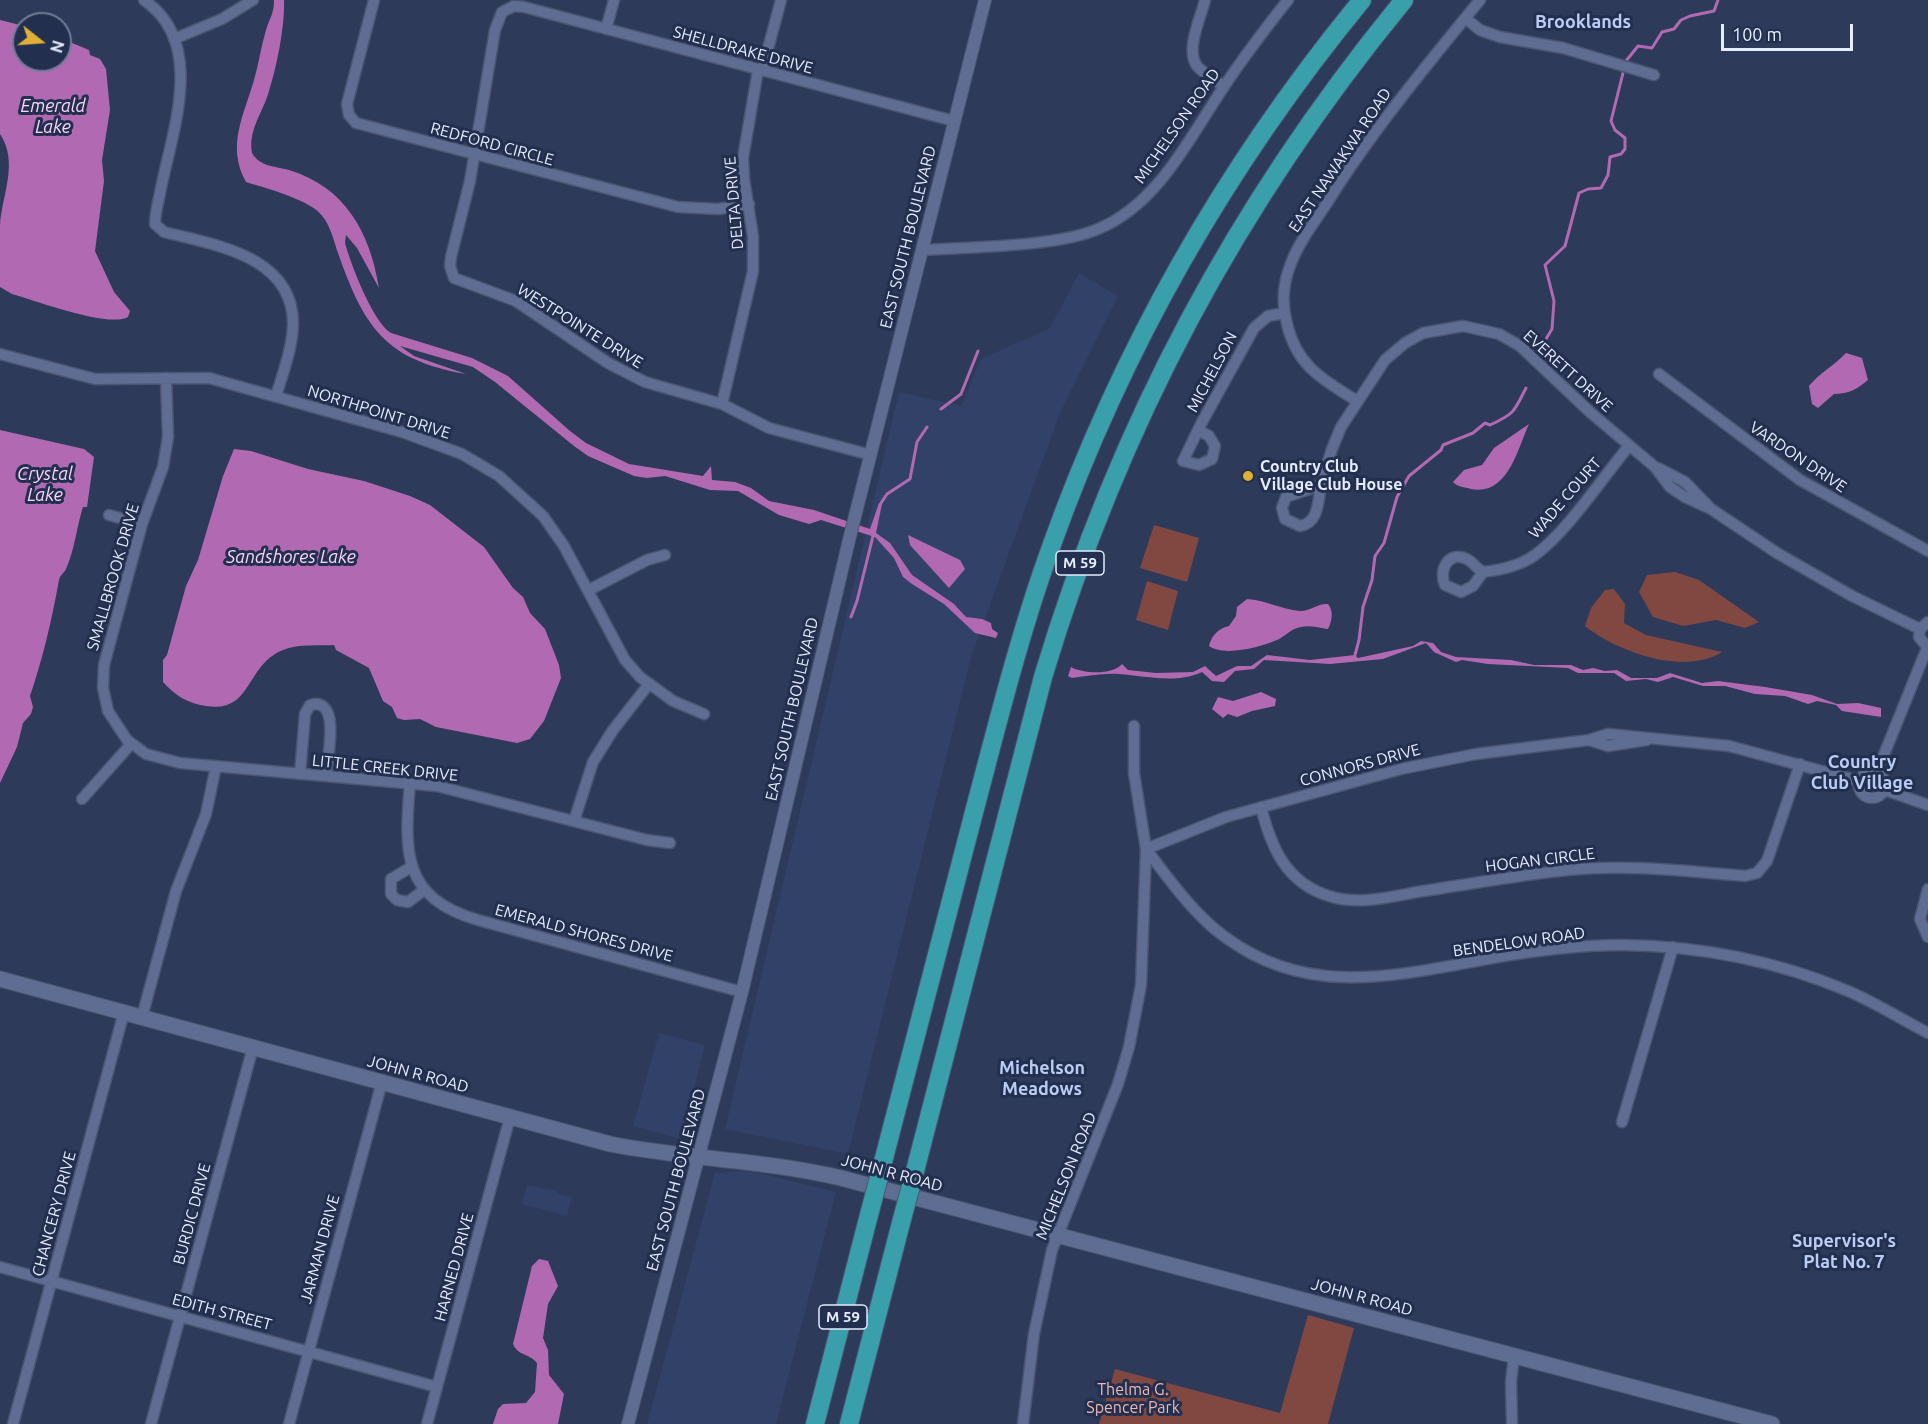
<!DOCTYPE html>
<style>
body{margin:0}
#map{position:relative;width:1928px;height:1424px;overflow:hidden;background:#2d3a5a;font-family:Ubuntu,sans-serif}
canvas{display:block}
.north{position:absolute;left:12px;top:12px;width:60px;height:60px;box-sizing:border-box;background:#232f4f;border:2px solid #717b95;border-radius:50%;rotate:107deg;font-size:16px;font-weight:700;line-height:24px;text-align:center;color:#e5ecfd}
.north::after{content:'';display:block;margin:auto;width:21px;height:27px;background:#dfb034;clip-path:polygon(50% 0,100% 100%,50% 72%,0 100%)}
.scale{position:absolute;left:1721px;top:24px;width:132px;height:27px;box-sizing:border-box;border:3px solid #e5ecfd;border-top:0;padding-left:8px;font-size:18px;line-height:21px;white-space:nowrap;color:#e5ecfd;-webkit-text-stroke:4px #232f4f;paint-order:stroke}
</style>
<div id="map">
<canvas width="1928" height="1424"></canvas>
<div class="north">N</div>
<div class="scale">100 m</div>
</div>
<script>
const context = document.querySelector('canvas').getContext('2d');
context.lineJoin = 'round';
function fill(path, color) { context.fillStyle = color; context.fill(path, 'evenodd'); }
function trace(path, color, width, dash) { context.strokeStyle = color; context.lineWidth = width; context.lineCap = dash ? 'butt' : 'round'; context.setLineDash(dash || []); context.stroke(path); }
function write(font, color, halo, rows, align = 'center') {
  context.font = font + ' Ubuntu,sans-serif'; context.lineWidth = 6; context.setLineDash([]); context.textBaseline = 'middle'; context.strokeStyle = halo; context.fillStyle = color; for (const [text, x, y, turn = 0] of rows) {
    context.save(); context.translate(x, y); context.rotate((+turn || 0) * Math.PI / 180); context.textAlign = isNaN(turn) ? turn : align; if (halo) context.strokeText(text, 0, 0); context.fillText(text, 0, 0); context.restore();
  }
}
const built = new Path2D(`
 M1079,273L1118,296L1060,413L971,657L848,1154L725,1129L899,392L961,406L981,359L1050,328Z
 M659,1033L705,1045L681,1139L633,1126Z
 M746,1170L836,1192L776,1424H647L715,1173Z
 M527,1185L558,1191L557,1194L572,1197L567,1216L522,1204Z`);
const green = new Path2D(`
 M1154,525L1199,538L1187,582L1140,568Z
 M1675,572L1699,580L1759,622L1745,628L1716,620L1683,626L1653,617L1639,592L1647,575Z
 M1147,581L1178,591L1168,630L1136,620Z
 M1614,589L1625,604L1624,623L1646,635L1722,652C1685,676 1617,652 1585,626L1591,608L1605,590Z
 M1308,1315L1354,1328L1328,1424H1099L1115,1369L1280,1413Z`);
const water = new Path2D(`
 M274,0H284C285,26 277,66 269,91C263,113 248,129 252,153C260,167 275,166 289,170C345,187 370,232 379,288L357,248L346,235L345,243C351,265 373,322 391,333L472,358L508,376L570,431L586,443L629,464L703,476L711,466L712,480L735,482L751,488L769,501L814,510L870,529L879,503L882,504L876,533L890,543L912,575L954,604L966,617L982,619L991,623L992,629L998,633L996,638L975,633L944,604L912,584L903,577L894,558L875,537L821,520L809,524L779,515L738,491L710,490L665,476L647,478L634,476L588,456L574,446L495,382L473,367L400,346L414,356L466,374C385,360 364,327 338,253C333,238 329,219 315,209C298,197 266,188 246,182C226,146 244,115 254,80C259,63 261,46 266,30C270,17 274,14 274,0Z
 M0,20L24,26V60H60V38L89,50L90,55L100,59L106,69L110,110L102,160L104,181L95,251L114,292L130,311L128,317C108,328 37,301 12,294L0,287C0,266 0,246 0,225C2,195 19,162 0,134Z
 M1846,353L1862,358L1868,380C1857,389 1849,394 1834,394L1818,408L1812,404L1809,386C1819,373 1834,366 1846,353Z
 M1529,424C1517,450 1508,496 1471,489C1464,487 1458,487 1453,482L1464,470L1482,465L1494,448Z
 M0,430L84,449L94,457L87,507H83C77,525 75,549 66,569C64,573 60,575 59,580C52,619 43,658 30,696L33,707L31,714L23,723L17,747L0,783Z
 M234,449L251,451L308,469L364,481L410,496L430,505L484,547L513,588L523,597L530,613L545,629L559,665L561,678L544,721L530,739L517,743L436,727L420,719L404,720L397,718L392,707L383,701L369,668L336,650L334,645C313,646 293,643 275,654C246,672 249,713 206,706C187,703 176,696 163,682V660L167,655L186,586L198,560L223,476Z
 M908,535L960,560L965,569L949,588L910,545Z
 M1247,599C1265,600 1280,609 1300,611C1311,611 1318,603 1328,604C1334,611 1332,621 1328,629C1319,628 1310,625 1301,627C1290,629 1286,636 1277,640C1261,647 1224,657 1209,646C1211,636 1219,628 1229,626L1236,616L1237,607Z
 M1421,641L1433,643L1441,652L1456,657L1511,660L1534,665H1571L1583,670L1593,668L1605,671L1617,670L1631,678H1657L1670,673L1702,683L1718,681L1765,687L1812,695L1837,704L1858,703L1881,708V717L1842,711L1836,705L1817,701L1808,704L1785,696L1755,694L1725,686H1703L1673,677L1658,682L1646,679L1626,681L1614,673H1578L1568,668L1488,664L1462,660L1456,662L1434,652L1426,643L1383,659L1330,664L1264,660L1254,669L1235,671L1224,682L1212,681L1202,672C1177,684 1146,676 1119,674C1104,673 1087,676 1072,678L1068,676L1071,667C1083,674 1113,675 1122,664L1128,670L1156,673L1193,672L1205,666L1216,676L1237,666H1251L1267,655L1310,660L1355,655L1358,658L1413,646Z
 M1261,692L1276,699L1275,706L1252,711L1237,717L1228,714L1223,718L1212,709L1218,697L1233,701Z
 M539,1259L548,1261L558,1286L548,1304L543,1338L548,1350L549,1375L564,1394L558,1424H493L498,1409L503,1404L526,1403L535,1392L537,1363C529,1353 518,1356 513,1344L532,1266Z`);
const stream = new Path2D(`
 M1626,61L1638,46L1652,48L1662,32L1674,29L1681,20L1690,16L1714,11L1718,0
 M1543,344L1552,329L1554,301L1545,265L1565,246L1579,193L1588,189L1601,188L1608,175L1610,157L1621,154L1625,149V138L1615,130L1611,121L1624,69
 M941,409L961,394L978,351
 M881,503L887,494L910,479L917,442L927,427
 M851,617L857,601L873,536
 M1355,655L1359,640L1363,607L1372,580L1375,556L1384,543L1397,497L1409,476L1441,450L1443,445L1473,433L1485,423L1490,425C1516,413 1514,411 1526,388`);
const minor = new Path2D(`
 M144,0C206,42 173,129 161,188C159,200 155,212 155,224L164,232C215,245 294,256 293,325C292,349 283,373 276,396
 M374,0L347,104L349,115L356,123L678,207L718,209L749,204
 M1205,0C1201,17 1185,50 1197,66C1204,74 1216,80 1224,87
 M1465,18L1480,30L1500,37L1563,48L1654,75
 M606,29L614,0
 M174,39L222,19L253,0
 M762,71L781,0
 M922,250C969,247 1057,247 1098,229C1158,204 1189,139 1223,88C1243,58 1265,29 1288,0
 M0,354L95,379L209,378L402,432L462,454L499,476L543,516L564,546L625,660L640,677L673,701L704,714
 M1659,374L1800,480L1928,551
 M166,378L168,437L163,467L142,524L104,665L103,688L108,711L127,740L146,754L180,763L437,786L647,840L670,843
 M1357,401C1324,380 1297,367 1287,324C1282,305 1283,284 1290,266C1298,243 1314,223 1327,203C1372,131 1426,66 1480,0
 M722,404L753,271V236L744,179L743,158L758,70
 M1198,430L1209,436L1215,446L1212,459L1199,465L1183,461L1202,422L1254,328L1268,316L1285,313
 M871,455L769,428L722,404L645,382L608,363L516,301L454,278L450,266L451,257L470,181L495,30L502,12L514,6L524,7L954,121
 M1658,468L1685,482L1711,509L1777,553L1852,596L1920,629
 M1321,485C1318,501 1319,523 1300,526L1285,519L1282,508L1286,497L1321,485L1332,449L1341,427L1385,360L1405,343L1423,333L1463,326L1499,334L1520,346L1591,413L1655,467L1670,487L1685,497L1711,509
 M109,515L142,524
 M1483,572L1473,586L1461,592L1445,585C1438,570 1449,550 1467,559C1473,562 1477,569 1483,572C1501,570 1520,566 1535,555C1567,532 1603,477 1629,446
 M589,590L647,560L665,555
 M1928,622L1920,629L1919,637L1928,648
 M1589,740L1608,746L1647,740
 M1859 785a13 13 0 1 1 26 0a13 13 0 1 1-26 0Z
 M1877,772L1927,648
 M300,774L305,714L310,705C342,696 327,758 326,776
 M1859,781L1729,746L1608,734L1589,740L1476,754L1401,769L1226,817L1146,849C1169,879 1194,915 1225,937C1307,998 1394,976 1487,959C1531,951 1578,945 1622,945C1698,946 1777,961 1848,991C1876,1003 1901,1019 1928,1033
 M410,783C404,852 402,898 478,920L742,992
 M1885,790L1928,805
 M82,799L131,744
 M1261,807C1271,847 1286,883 1329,896C1359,906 1393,896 1423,891C1471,884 1519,875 1568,870C1628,864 1685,871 1745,876L1757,873L1767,861L1800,764
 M574,821L593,762L613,730L649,684
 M411,867L391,879V894L397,900L408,902L424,890
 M1928,889L1920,919L1928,937
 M142,1017L176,891L206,814L216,766
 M1622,1122L1673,947
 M0,1267L437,1387
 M13,1424L124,1012
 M151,1424L253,1047
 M289,1424L382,1082
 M427,1424L510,1117
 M1023,1424L1034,1334L1052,1250L1118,1084L1129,1047L1141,985L1146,849L1134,773V726
 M1512,1424L1511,1382L1514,1356`);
const tertiary = new Path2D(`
 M628,1424L742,992L850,536L985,0`);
const secondary = new Path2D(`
 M0,979L610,1144C687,1159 764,1160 841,1178L1772,1424`);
const motorway = new Path2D(`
 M883,1162C913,1047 943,932 973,816C997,726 1019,635 1051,547C1122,348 1228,163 1362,0
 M915,1171L1043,677C1119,424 1237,203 1404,0
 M815,1424L870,1211
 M849,1424L902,1219`);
const motorwayBridge = new Path2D(`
 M870,1211L883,1162
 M902,1219L915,1171`);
const markers = [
 [1248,476,6,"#dfb034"]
];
const shields = [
 [1080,563,48],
 [843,1317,48]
];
const shieldNames = [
 ["M 59",1080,563],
 ["M 59",843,1317]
];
const streetNames = [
 ["SHELLDRAKE DRIVE",743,50,15],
 ["MICHELSON ROAD",1177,126,-55],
 ["REDFORD CIRCLE",492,144,15],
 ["EAST NAWAKWA ROAD",1340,160,-56],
 ["DELTA DRIVE",734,203,-95],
 ["EAST SOUTH BOULEVARD",908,237,-76],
 ["WESTPOINTE DRIVE",580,326,32],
 ["EVERETT DRIVE",1568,371,42],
 ["MICHELSON",1212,372,-62],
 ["NORTHPOINT DRIVE",379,412,17],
 ["VARDON DRIVE",1798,457,34],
 ["WADE COURT",1565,498,-49],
 ["SMALLBROOK DRIVE",113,577,-74],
 ["EAST SOUTH BOULEVARD",792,709,-77],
 ["CONNORS DRIVE",1360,765,-15],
 ["LITTLE CREEK DRIVE",385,768,6],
 ["HOGAN CIRCLE",1540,860,-7],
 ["EMERALD SHORES DRIVE",584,933,15],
 ["BENDELOW ROAD",1519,942,-8],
 ["JOHN R ROAD",418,1074,15],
 ["JOHN R ROAD",892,1173,15],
 ["MICHELSON ROAD",1066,1176,-68],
 ["EAST SOUTH BOULEVARD",676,1180,-75],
 ["CHANCERY DRIVE",54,1214,-75],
 ["BURDIC DRIVE",192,1214,-75],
 ["JARMAN DRIVE",320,1249,-75],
 ["HARNED DRIVE",454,1267,-75],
 ["JOHN R ROAD",1362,1297,15],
 ["EDITH STREET",222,1312,15]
];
const poiNames = [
 ["Country Club",1260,467],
 ["Village Club House",1260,485]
];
const parkNames = [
 ["Thelma G.",1133,1390],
 ["Spencer Park",1133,1408]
];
const neighbourhoodNames = [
 ["Brooklands",1583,22],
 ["Country",1862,762],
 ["Club Village",1862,783],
 ["Michelson",1042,1068],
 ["Meadows",1042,1089],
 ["Supervisor's",1844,1241],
 ["Plat No. 7",1844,1262]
];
const waterNames = [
 ["Emerald",53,106],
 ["Lake",53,127],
 ["Crystal",45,474],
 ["Lake",45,495],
 ["Sandshores Lake",291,557]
];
fill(built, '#324168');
fill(green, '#814842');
fill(water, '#b16ab1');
trace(stream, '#b16ab1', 3);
trace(minor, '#4b5570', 13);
trace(tertiary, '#4b5570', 14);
trace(secondary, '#4b5570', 17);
trace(motorway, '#4b5570', 20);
trace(minor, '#5e6d91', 10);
trace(tertiary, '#5e6d91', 12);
trace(secondary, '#5e6d91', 15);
trace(motorway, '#389fab', 18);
trace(motorwayBridge, '#4b5570', 20, []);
trace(motorwayBridge, '#389fab', 18);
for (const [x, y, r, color] of markers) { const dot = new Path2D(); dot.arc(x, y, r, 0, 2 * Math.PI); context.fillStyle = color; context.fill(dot); trace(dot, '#232f4f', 2); }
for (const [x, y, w] of shields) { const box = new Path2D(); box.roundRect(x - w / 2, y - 12, w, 24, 4.5); context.fillStyle = '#232f4f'; context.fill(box); trace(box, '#e5ecfd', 1.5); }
write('bold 15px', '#e5ecfd', null, shieldNames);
write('16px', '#e5ecfd', '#232f4f', streetNames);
write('bold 16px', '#e5ecfd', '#232f4f', poiNames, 'left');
write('16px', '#eeb7b1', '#232f4f', parkNames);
write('bold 18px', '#bbccf4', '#232f4f', neighbourhoodNames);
write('italic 18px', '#fbd5fa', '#232f4f', waterNames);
</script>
